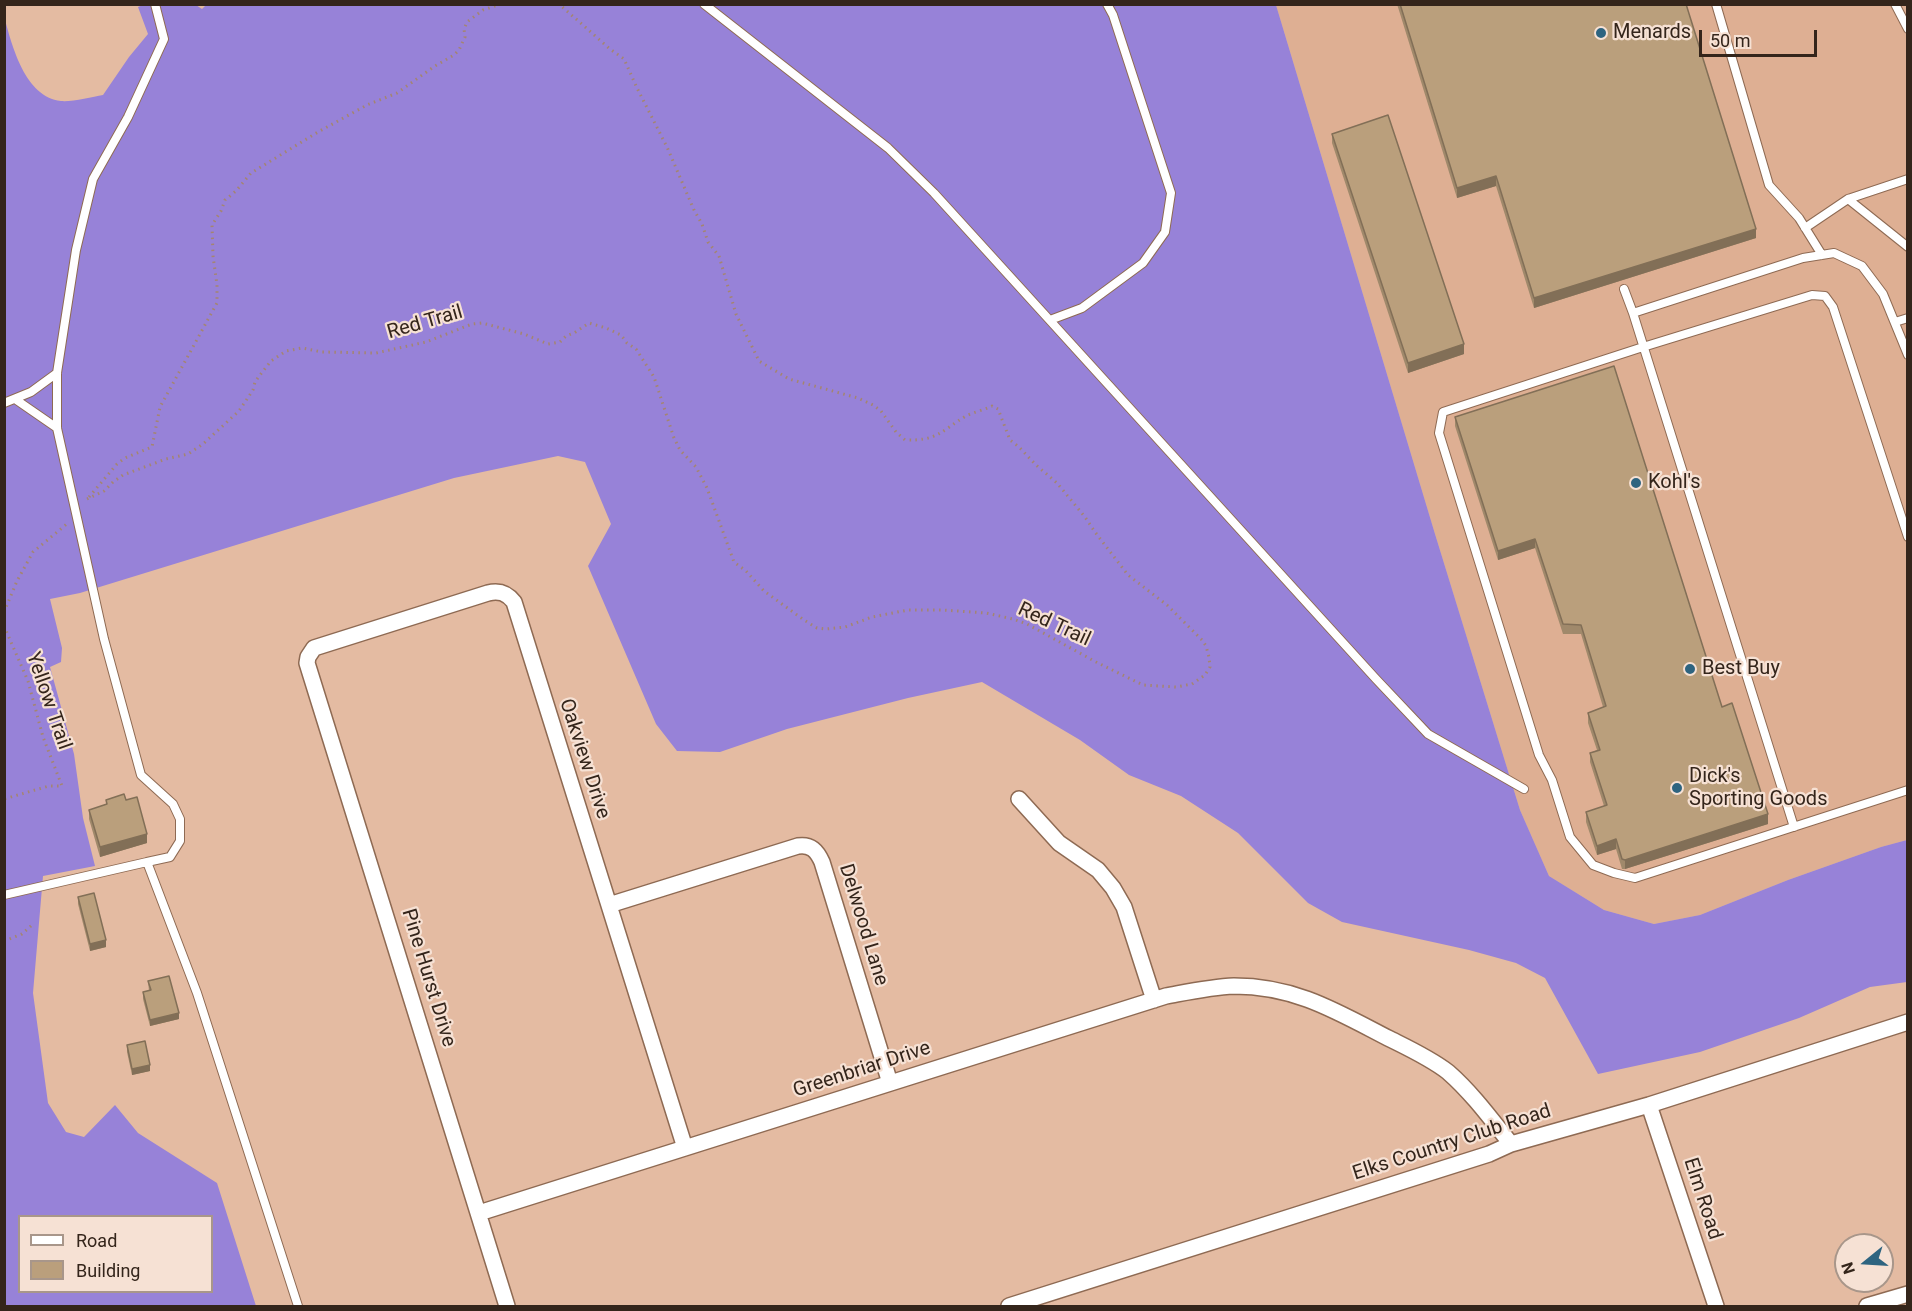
<!DOCTYPE html>
<style>
body{margin:0}
#map{position:relative;width:1912px;height:1311px;overflow:hidden;background:#e4bba2;font-family:Roboto,sans-serif}
canvas{display:block}
.frame{position:absolute;inset:0;border:6px solid #34251b;pointer-events:none}
.legend{position:absolute;left:18px;top:1215px;width:195px;height:78px;box-sizing:border-box;background:#f6e1d4;border:2px solid #a8968a;margin:0;padding:8px 10px;list-style:none;font-size:18px;color:#34251b}
.legend li{display:flex;align-items:center;gap:12px;height:30px}
.legend b{width:30px;border:2px solid #a8968a}
.north{position:absolute;left:1834px;top:1233px;width:60px;height:60px;box-sizing:border-box;background:#f6e1d4;border:2px solid #a8968a;border-radius:50%;rotate:252deg;font-size:16px;font-weight:700;line-height:24px;text-align:center;color:#34251b}
.north::after{content:'';display:block;margin:auto;width:21px;height:27px;background:#2e6480;clip-path:polygon(50% 0,100% 100%,50% 72%,0 100%)}
.scale{position:absolute;left:1699px;top:30px;width:118px;height:27px;box-sizing:border-box;border:3px solid #34251b;border-top:0;padding-left:8px;font-size:18px;line-height:21px;white-space:nowrap;color:#34251b;-webkit-text-stroke:4px #f6e1d4;paint-order:stroke}
</style>
<div id="map">
<canvas width="1912" height="1311"></canvas>
<div class="frame"></div>
<ul class="legend">
<li><b style="height:8px;background:#fff"></b>Road</li>
<li><b style="height:16px;background:#ba9f7c"></b>Building</li>
</ul>
<div class="north">N</div>
<div class="scale">50 m</div>
</div>
<script>
const context = document.querySelector('canvas').getContext('2d');
context.lineJoin = 'round';
function fill(path, color) { context.fillStyle = color; context.fill(path, 'evenodd'); }
function trace(path, color, width, dash) { context.strokeStyle = color; context.lineWidth = width; context.lineCap = dash ? 'butt' : 'round'; context.setLineDash(dash || []); context.stroke(path); }
function write(font, color, halo, rows, align = 'center') {
  context.font = font + ' Roboto,sans-serif'; context.lineWidth = 4.5; context.setLineDash([]); context.textBaseline = 'middle'; context.strokeStyle = halo; context.fillStyle = color; for (const [text, x, y, turn = 0] of rows) {
    context.save(); context.translate(x, y); context.rotate((+turn || 0) * Math.PI / 180); context.textAlign = isNaN(turn) ? turn : align; if (halo) context.strokeText(text, 0, 0); context.fillText(text, 0, 0); context.restore();
  }
}
const built = new Path2D(`
 M1276,5H1907V840L1881,847L1788,880L1700,915L1654,924L1604,910L1549,876L1520,810L1435,534Z`);
const forest = new Path2D(`
 M207,4L1276,5L1435,534L1520,810L1549,876L1604,910L1654,924L1700,915L1788,880L1881,847L1907,840V982L1870,987L1799,1018L1700,1052L1598,1074L1545,978L1516,963L1469,950L1342,922L1308,903L1238,833L1181,796L1129,775L1080,740L982,682L908,698L787,729L720,752L677,751L656,724L588,566L611,524L585,462L558,456L454,478L80,593L50,599L62,648L61,662L50,667L74,754L83,818L95,866L43,876L33,993L48,1103L66,1132L84,1137L115,1105L138,1133L217,1183L256,1306H5L4,16C12,46 25,97 61,101C72,102 92,97 103,95L129,57L148,34L138,7L143,5H196L202,9ZM20,1216H212V1292H20Z`);
const path = new Path2D(`
 M89,497L117,464L125,458L152,447L160,407L217,303V285L213,256L212,225L221,211L225,200L236,191L251,173L318,132L367,105L397,93L435,66L454,55L459,50L465,37L464,29L467,22L483,10L501,4
 M87,499L104,491L113,482L123,475L166,459L188,454L203,444L239,411L253,390L255,382L260,375L271,361L286,351L302,348L322,352L376,353L426,342L472,324L482,323L524,334L548,344L560,342L566,336L574,333L589,323L606,328L621,335L627,343L636,349L654,377L674,438L680,450L696,467L707,488L734,562L746,571L764,591L804,620L817,628L826,629L845,627L872,617L908,610H943L986,613L1013,619L1027,624L1096,662L1143,685L1176,687L1192,684L1205,675L1210,667L1209,657L1206,646L1202,640L1167,605L1128,575L1095,532L1085,517L1057,483L1036,465L1019,447L1010,440L998,409L992,406C984,410 974,412 966,416C941,431 938,441 905,440L896,432L881,411L873,405L858,398L789,379L759,361L736,314L719,256L708,242L702,224L694,210L667,147L637,88L624,59L610,49L559,4
 M4,612L17,581L33,552L68,523
 M4,626L28,681L43,737L62,786H49L4,799
 M4,941L22,934L33,924`);
const lane = new Path2D(`
 M155,4L164,39L128,117L93,179L76,250L57,373V428L104,639L141,775L173,804L180,819V841L170,857L147,862L197,993L298,1306
 M704,4L888,148L934,193L1376,679L1428,734L1524,789
 M1716,4L1769,185L1799,218L1822,255
 M1895,4L1908,29
 M1848,199L1908,247
 M1805,228L1848,199L1908,179
 M1624,289L1633,313L1794,827
 M1633,313L1803,258L1834,253L1862,266L1883,294L1908,355
 M1050,320L1082,308L1143,263L1165,232L1171,193L1113,15L1107,4
 M1895,322L1908,318
 M15,399L57,428
 M4,403L31,392L57,373
 M1908,537L1833,307L1825,296L1812,295L1643,347L1443,412L1439,433L1539,755L1552,780L1570,837L1593,865L1614,873L1635,878L1908,790
 M4,895L147,862`);
const street = new Path2D(`
 M1019,799L1059,843L1098,870L1113,888L1124,907L1154,1000
 M609,905L798,846C811,844 817,851 822,862L890,1083
 M1649,1105L1716,1306
 M479,1213L1166,996C1188,992 1211,987 1234,986C1295,986 1336,1011 1388,1038C1408,1048 1430,1058 1448,1072C1472,1093 1491,1119 1511,1144
 M507,1306L307,663L308,657L314,648L488,593C499,590 507,593 514,602L685,1148
 M1009,1306L1489,1154L1511,1144L1649,1105L1908,1022
 M1867,1306L1908,1294`);
const wall = new Path2D(`
 M1397,4H1686L1756,238L1534,308L1496,186L1457,198Z
 M1332,134L1464,354L1408,373L1332,143Z
 M1455,417L1722,707L1768,824L1625,869H1622L1616,849L1597,855L1586,822V812L1604,806L1590,762V753L1597,750L1588,723V713L1603,707L1581,634H1563L1535,548L1498,560L1455,426Z
 M106,800H126L147,843L100,857L89,819V810L106,805Z
 M78,897L106,947L90,951L78,904Z
 M148,981L179,1019L150,1026L143,999V992L149,991Z
 M127,1045L150,1071L132,1075L127,1052Z`);
const shadedWall = new Path2D(`
 M1496,176V186L1457,198V188Z
 M1756,229V238L1534,308V298Z
 M1464,344V354L1408,373V363Z
 M1535,539V548L1498,560V551Z
 M1768,814V824L1625,869V860Z
 M147,834V843L100,857V847Z
 M1616,839V849L1597,855V846Z
 M106,940V947L90,951V944Z
 M179,1013V1019L150,1026V1020Z
 M150,1065V1071L132,1075V1069Z`);
const building = new Path2D(`
 M1400,4H1686L1756,229L1534,298L1496,176L1457,188Z
 M1388,115L1464,344L1408,363L1332,134Z
 M1614,366L1722,707L1732,703L1768,814L1625,860L1622,859L1616,839L1597,846L1586,812L1607,805L1590,753L1600,750L1588,713L1606,706L1581,625L1563,624L1535,539L1498,551L1455,417Z
 M124,794L126,800L137,797L147,834L100,847L89,810L107,804L106,800Z
 M94,893L106,940L90,944L78,897Z
 M169,976L179,1013L150,1020L143,992L151,990L148,981Z
 M145,1041L150,1065L132,1069L127,1045Z`);
const markers = [
 [1601,33,6,"#2e6480"],
 [1636,483,6,"#2e6480"],
 [1690,669,6,"#2e6480"],
 [1677,788,6,"#2e6480"]
];
const poiNames = [
 ["Menards",1613,33],
 ["Kohl's",1648,483],
 ["Best Buy",1702,669],
 ["Dick's",1689,777],
 ["Sporting Goods",1689,800]
];
const streetNames = [
 ["Red Trail",425,323,-16],
 ["Red Trail",1054,625,25],
 ["Yellow Trail",48,701,71],
 ["Oakview Drive",584,759,72],
 ["Delwood Lane",863,925,73],
 ["Pine Hurst Drive",428,978,73],
 ["Greenbriar Drive",862,1070,-18],
 ["Elks Country Club Road",1452,1143,-18],
 ["Elm Road",1702,1199,72]
];
fill(built, '#deaf93');
fill(forest, '#9782d8');
trace(lane, '#8e6a53', 10);
trace(street, '#8e6a53', 18);
trace(path, '#a48571', 3, [1.5, 4.5]);
trace(lane, '#fff', 8);
trace(street, '#fff', 15);
fill(wall, '#a0896b');
fill(shadedWall, '#826f57');
fill(building, '#ba9f7c');
trace(building, '#826f57', 1.5);
for (const [x, y, r, color] of markers) { const dot = new Path2D(); dot.arc(x, y, r, 0, 2 * Math.PI); context.fillStyle = color; context.fill(dot); trace(dot, '#f6e1d4', 2); }
write('20px', '#34251b', '#f6e1d4', poiNames, 'left');
write('20px', '#34251b', '#f6e1d4', streetNames);
</script>
